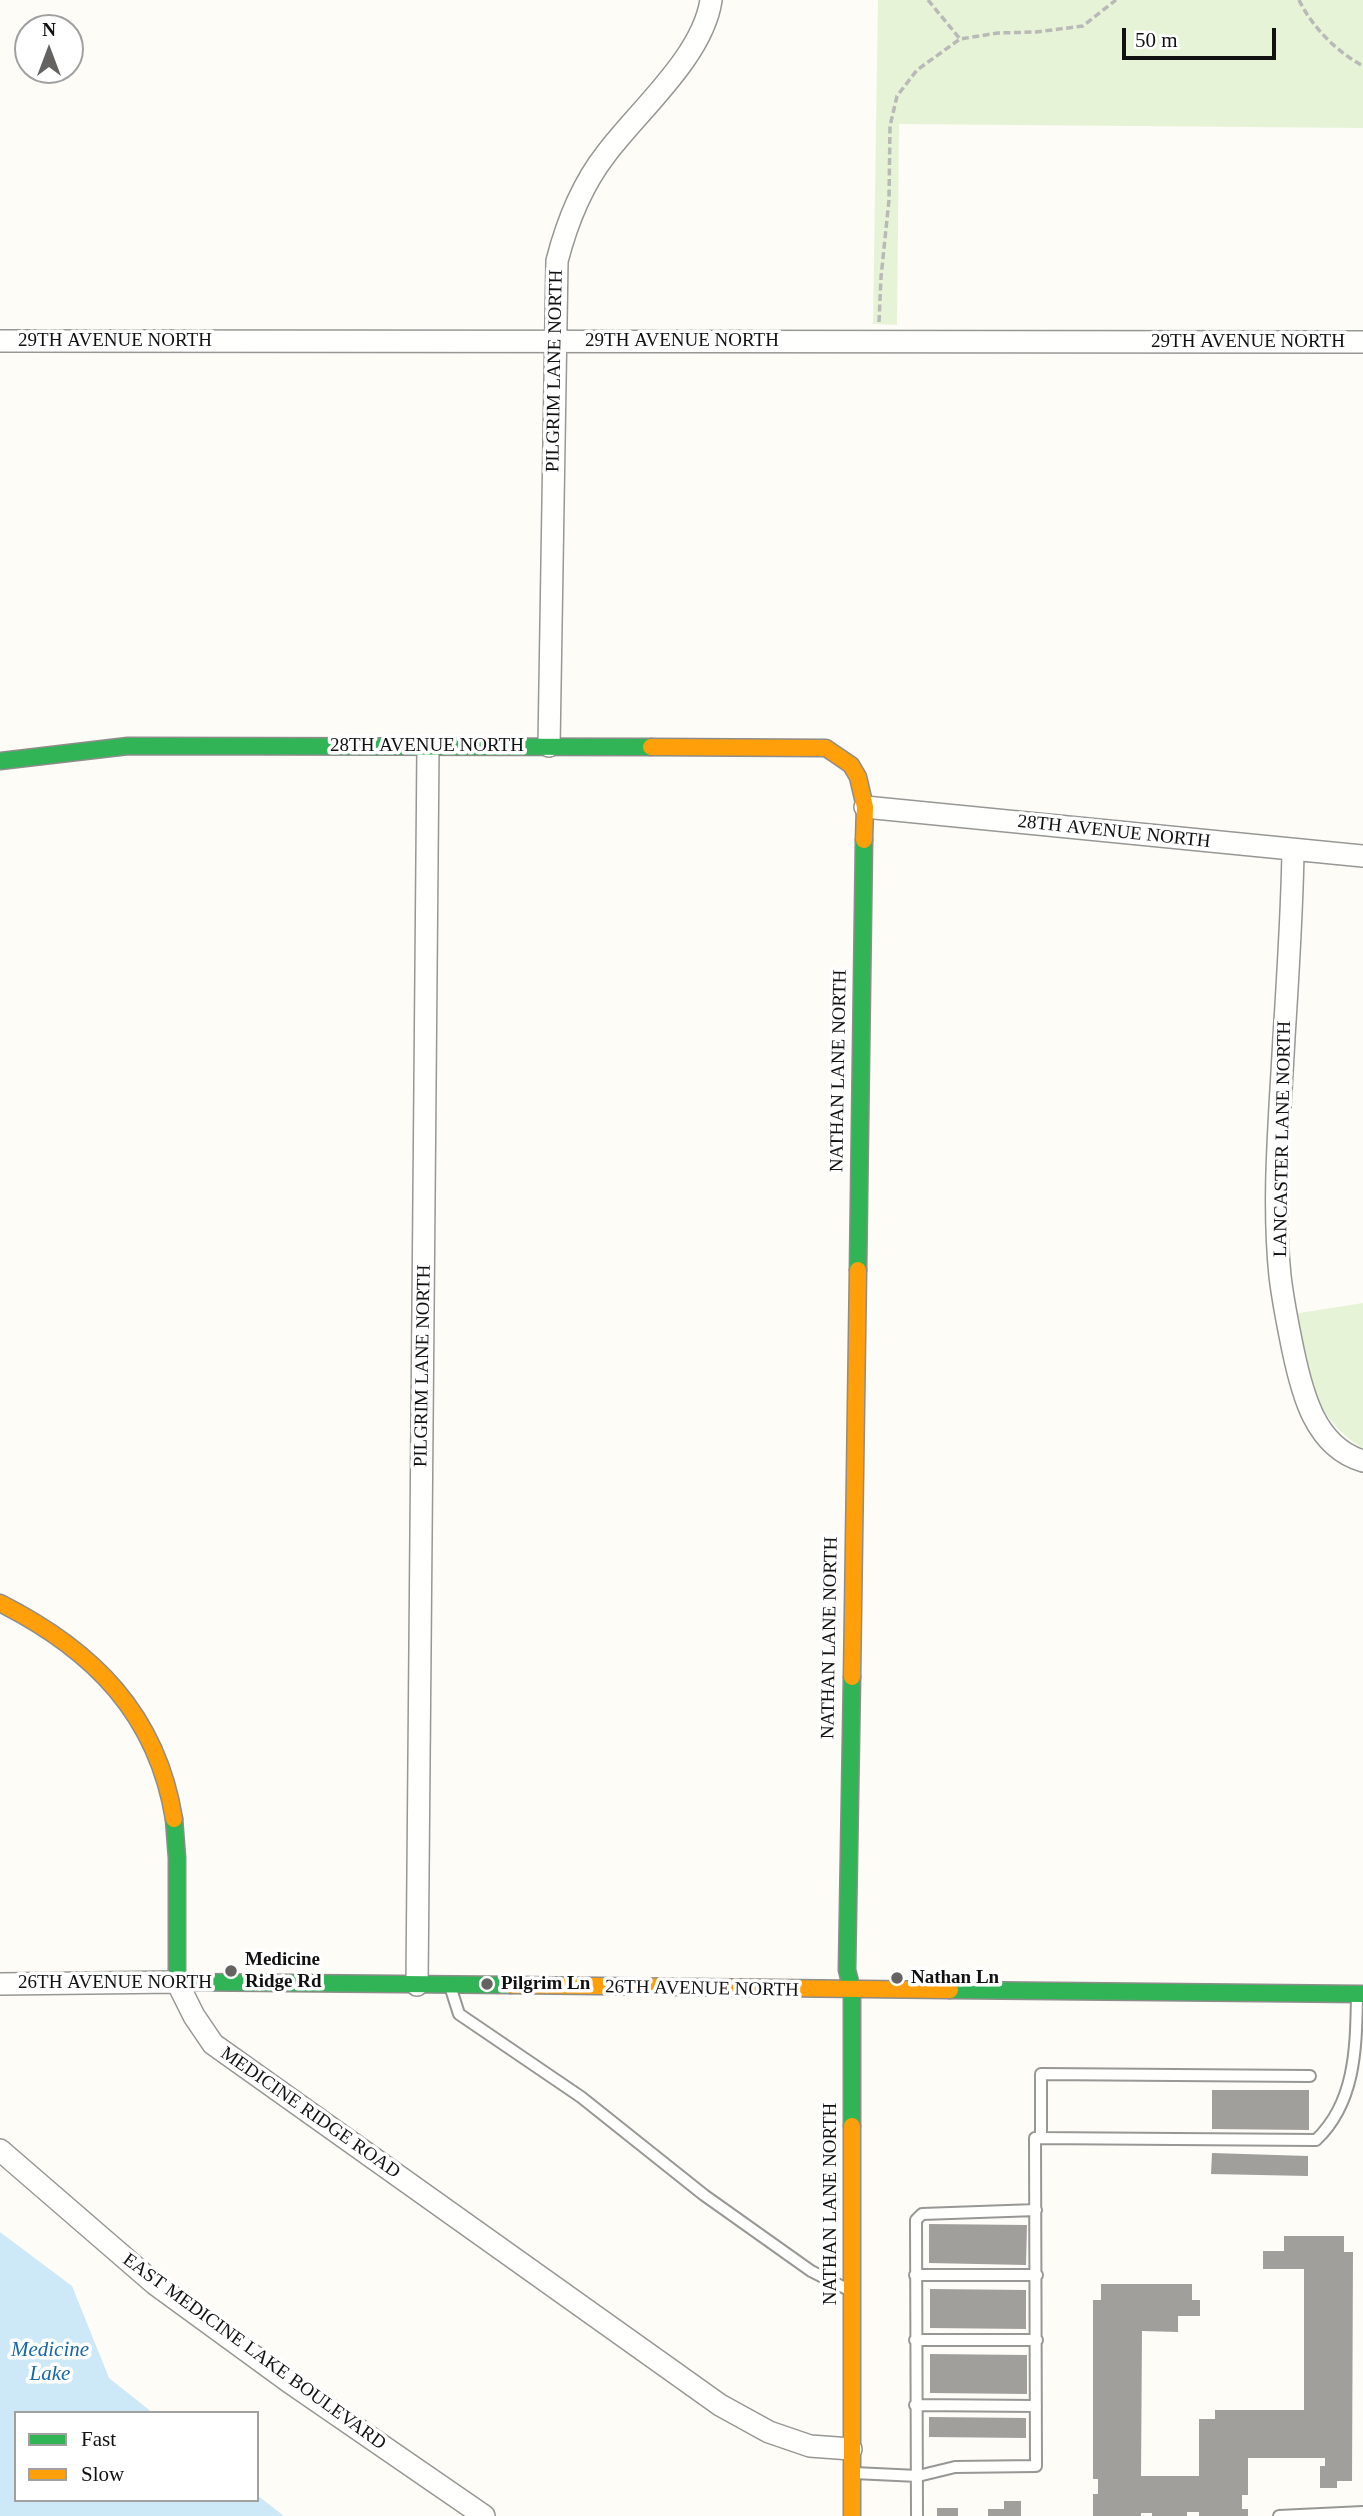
<!DOCTYPE html>
<style>
body{margin:0}
#map{position:relative;width:1363px;height:2516px;overflow:hidden;background:#fdfcf7;font-family:"Times New Roman",serif}
canvas{display:block}
.legend{position:absolute;left:14px;top:2411px;width:245px;height:91px;box-sizing:border-box;background:#fff;border:2px solid #a0a0a0;margin:0;padding:9px 12px;list-style:none;font-size:21px;color:#111}
.legend li{display:flex;align-items:center;gap:14px;height:35px}
.legend b{width:35px;border:2px solid #a0a0a0}
.north{position:absolute;left:14px;top:14px;width:70px;height:70px;box-sizing:border-box;background:#fff;border:2px solid #a0a0a0;border-radius:50%;rotate:0deg;font-size:19px;font-weight:700;line-height:28px;text-align:center;color:#111}
.north::after{content:'';display:block;margin:auto;width:24px;height:32px;background:#646362;clip-path:polygon(50% 0,100% 100%,50% 72%,0 100%)}
.scale{position:absolute;left:1122px;top:28px;width:154px;height:32px;box-sizing:border-box;border:4px solid #111;border-top:0;padding-left:9px;font-size:21px;line-height:24px;white-space:nowrap;color:#111;-webkit-text-stroke:5px #fff;paint-order:stroke}
</style>
<div id="map">
<canvas width="1363" height="2516"></canvas>
<ul class="legend">
<li><b style="height:9px;background:#30b455"></b>Fast</li>
<li><b style="height:9px;background:#ff9f0a"></b>Slow</li>
</ul>
<div class="north">N</div>
<div class="scale">50 m</div>
</div>
<script>
const context = document.querySelector('canvas').getContext('2d');
context.lineJoin = 'round';
function fill(path, color) { context.fillStyle = color; context.fill(path, 'evenodd'); }
function trace(path, color, width, dash) { context.strokeStyle = color; context.lineWidth = width; context.lineCap = dash ? 'butt' : 'round'; context.setLineDash(dash || []); context.stroke(path); }
function write(font, color, halo, rows, align = 'center') {
  context.font = font + ' "Times New Roman",serif'; context.lineWidth = 7; context.setLineDash([]); context.textBaseline = 'middle'; context.strokeStyle = halo; context.fillStyle = color; for (const [text, x, y, turn = 0] of rows) {
    context.save(); context.translate(x, y); context.rotate((+turn || 0) * Math.PI / 180); context.textAlign = isNaN(turn) ? turn : align; if (halo) context.strokeText(text, 0, 0); context.fillText(text, 0, 0); context.restore();
  }
}
const green = new Path2D(`
 M878,0H1363V128L899,124L897,325L873,324Z
 M1363,1303V1448C1311,1418 1307,1367 1293,1314Z`);
const water = new Path2D(`
 M0,2232L72,2286L109,2378L153,2413H16V2500H257V2495L284,2516H0Z`);
const building = new Path2D(`
 M1212,2090H1309V2130L1212,2129Z
 M1212,2153L1308,2156V2176L1211,2174Z
 M929,2224L1027,2225L1026,2265L929,2263Z
 M1284,2236H1344V2252H1353L1352,2481H1337V2488H1320V2466H1325V2458H1248V2495H1242V2509H1248V2516H1199V2512H1187V2516H1152V2513H1141V2516H1093V2494H1098V2479H1093V2300H1101V2284H1192V2300H1200V2316H1178V2332L1142,2331L1141,2476H1199V2419H1215V2410H1304V2269H1263V2251H1284Z
 M930,2289L1026,2290V2329L930,2328Z
 M930,2354L1027,2355V2394L930,2393Z
 M929,2417L1026,2418V2438L929,2437Z
 M1004,2501H1021V2516H988V2509H1004Z
 M937,2508H958V2516H937Z`);
const path = new Path2D(`
 M928,0L960,39
 M1299,0C1312,27 1337,52 1363,66
 M879,322L881,277L889,200L890,126L897,96L917,70L960,39L998,33L1036,32L1083,26L1116,0`);
const lane = new Path2D(`
 M451,1989L459,2014L581,2097L704,2195L811,2271L849,2290
 M1041,2138V2074L1310,2076
 M915,2275H1037
 M915,2340H1037
 M915,2405L1036,2406
 M854,2473L918,2476L955,2467L1036,2466L1035,2138L1316,2140C1356,2102 1356,2047 1357,1995
 M917,2516L916,2220L922,2214L1036,2210
 M1279,2516L1363,2512`);
const street = new Path2D(`
 M0,341L1363,342
 M549,746L557,261C567,222 581,186 606,154C639,110 703,56 711,0
 M865,807L1363,856
 M1293,851C1292,913 1288,975 1284,1037C1280,1116 1272,1198 1280,1276C1283,1301 1288,1326 1293,1350C1302,1393 1315,1447 1363,1461
 M0,1984L177,1982L194,2016L213,2044L720,2405L769,2432L810,2446L851,2449
 M417,1985L428,747
 M0,2150L155,2284L288,2381L484,2516`);
const fast = new Path2D(`
 M0,761L128,746L651,747
 M858,1270L864,840
 M852,1677L847,1970L852,1990V2126
 M174,1819L177,1858V1982L511,1985
 M950,1990L1363,1994`);
const slow = new Path2D(`
 M651,747L826,748L851,765L858,777L865,807L864,840
 M0,1603C93,1650 157,1714 174,1819
 M852,1677L858,1270
 M511,1985L950,1990
 M852,2126V2516`);
const markers = [
 [231,1971,7,"#646362"],
 [897,1978,7,"#646362"],
 [487,1984,7,"#646362"]
];
const streetNames = [
 ["29TH AVENUE NORTH",115,341],
 ["29TH AVENUE NORTH",682,341],
 ["29TH AVENUE NORTH",1248,342],
 ["PILGRIM LANE NORTH",555,371,-89],
 ["28TH AVENUE NORTH",427,746],
 ["28TH AVENUE NORTH",1114,832,6],
 ["NATHAN LANE NORTH",839,1071,-89],
 ["LANCASTER LANE NORTH",1283,1139,-89],
 ["PILGRIM LANE NORTH",423,1366,-89],
 ["NATHAN LANE NORTH",830,1638,-89],
 ["26TH AVENUE NORTH",115,1983],
 ["26TH AVENUE NORTH",702,1989,1],
 ["MEDICINE RIDGE ROAD",310,2113,35],
 ["NATHAN LANE NORTH",831,2204,-90],
 ["EAST MEDICINE LAKE BOULEVARD",254,2352,36]
];
const poiNames = [
 ["Medicine",245,1960],
 ["Ridge Rd",245,1982],
 ["Nathan Ln",911,1978],
 ["Pilgrim Ln",501,1984]
];
const waterNames = [
 ["Medicine",50,2350],
 ["Lake",50,2374]
];
fill(green, '#e7f3d7');
fill(water, '#cde8f7');
fill(building, '#a19f9c');
trace(lane, '#979795', 14);
trace(street, '#979795', 24);
trace(fast, '#8e8d8b', 19);
trace(slow, '#8e8d8b', 19);
trace(path, '#b9b9b8', 3.5, [7, 3.5]);
trace(lane, '#fffffe', 10);
trace(street, '#fffffe', 21);
trace(fast, '#30b455', 16);
trace(slow, '#ff9f0a', 16);
for (const [x, y, r, color] of markers) { const dot = new Path2D(); dot.arc(x, y, r, 0, 2 * Math.PI); context.fillStyle = color; context.fill(dot); trace(dot, '#fff', 2.5); }
write('19px', '#111', '#fff', streetNames);
write('bold 19px', '#111', '#fff', poiNames, 'left');
write('italic 21px', '#1768a6', '#fff', waterNames);
</script>
